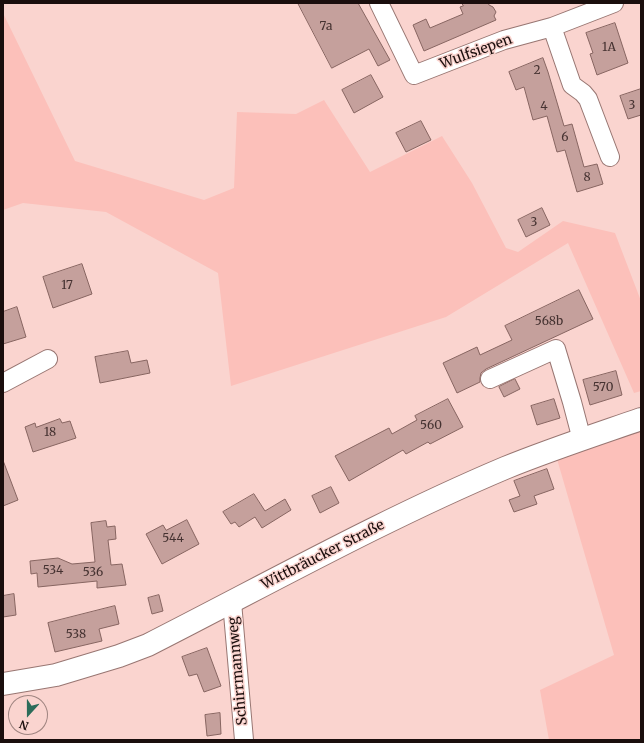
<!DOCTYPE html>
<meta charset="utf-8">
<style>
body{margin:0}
#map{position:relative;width:644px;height:743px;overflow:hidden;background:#fad4cf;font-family:Merriweather,serif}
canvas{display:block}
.frame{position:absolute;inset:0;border:4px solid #1a0e0d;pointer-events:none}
.north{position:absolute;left:8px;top:695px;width:40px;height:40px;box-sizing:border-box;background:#fad4cf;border:1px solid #a08581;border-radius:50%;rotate:201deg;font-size:11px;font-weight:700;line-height:16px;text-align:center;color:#1a0e0d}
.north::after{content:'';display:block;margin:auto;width:14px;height:18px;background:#2c6c5a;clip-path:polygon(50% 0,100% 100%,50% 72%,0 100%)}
</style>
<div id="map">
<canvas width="644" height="743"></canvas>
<div class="frame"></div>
<div class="north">N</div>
</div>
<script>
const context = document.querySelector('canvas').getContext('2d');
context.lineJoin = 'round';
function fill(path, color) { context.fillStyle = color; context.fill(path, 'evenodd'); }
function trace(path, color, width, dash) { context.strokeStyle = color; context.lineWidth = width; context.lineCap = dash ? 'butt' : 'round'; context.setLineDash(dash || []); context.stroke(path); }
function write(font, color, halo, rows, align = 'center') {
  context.font = font + ' Merriweather,serif'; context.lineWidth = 3; context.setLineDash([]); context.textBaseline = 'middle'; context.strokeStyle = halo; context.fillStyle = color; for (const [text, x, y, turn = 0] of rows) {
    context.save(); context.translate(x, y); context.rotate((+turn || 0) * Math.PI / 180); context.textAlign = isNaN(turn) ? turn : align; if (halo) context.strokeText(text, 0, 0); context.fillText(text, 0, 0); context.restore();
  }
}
const green = new Path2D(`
 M3,13L75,161L204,200L234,188L237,112L296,114L324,100L370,172L442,136L472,183L506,248L518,252L563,221L615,233L641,301V391L634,393L568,243L446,317L231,386L218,273L106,212L23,203L3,210Z
 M641,430V740H549L540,690L614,655L557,459Z`);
const building = new Path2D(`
 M298,3H358L390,60L378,66L369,49L332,68Z
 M462,3H488L489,5L493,7L496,12L494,16L496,20L424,51L413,25L426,19L430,28L463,14L460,7L463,6Z
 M615,23L628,63L597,75L590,54L593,53L586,33Z
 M543,58L548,72L564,126L572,124L584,167L597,164L603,184L577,192L565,150L557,152L547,116L533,120L524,87L516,90L509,72Z
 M371,75L383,97L354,113L342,90Z
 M641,89V115L628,119L620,96Z
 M421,121L431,140L406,152L396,133Z
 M542,208L550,225L526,237L518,220Z
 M82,264L92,294L53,308L43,277Z
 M579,290L593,319L486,369L481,373L480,378V382L457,393L443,363L477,347L480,355L512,340L505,326Z
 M17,307L26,337L3,344V312Z
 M128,351L131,363L147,360L150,373L100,383L95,357Z
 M616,371L622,395L590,405L583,380Z
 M515,379L520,389L504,397L499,387Z
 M448,399L463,427L430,444L428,442L406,454L403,450L349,481L335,456L389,428L392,434L417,420L415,416Z
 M554,399L560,418L537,425L531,406Z
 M60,419L62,423L70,421L76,438L33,452L25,427L35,423L36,427Z
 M4,463L18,500L3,506V464Z
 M547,469L554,489L534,496L537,504L514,512L509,500L520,496L514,481Z
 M331,487L339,503L320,513L312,496Z
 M254,494L265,511L285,499L291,510L262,528L255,517L239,527L235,522L231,524L223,512Z
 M187,520L199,544L162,564L146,534L163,525L166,530Z
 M106,521L107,527L115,526L116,539L108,540L111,565L122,564L126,585L97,588V581L38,587L37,573L31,574L30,561L58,558L72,564L95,562L91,523Z
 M14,594L16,615L3,617V596Z
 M159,595L163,611L152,614L148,598Z
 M115,606L119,624L99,629L102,641L55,652L48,623Z
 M207,648L221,686L204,692L197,674L189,676L182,657Z
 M220,713L221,734L207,736L205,715Z`);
const minor = new Path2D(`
 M379,3L414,75L504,40L552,27L614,3
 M552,27L572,85L583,93L588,99L610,157
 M490,379L556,349L572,402L582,440
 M3,383L48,359
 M232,602L244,740`);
const major = new Path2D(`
 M3,684L56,675L119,656L148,645C266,585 382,520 505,468C549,450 595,435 641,419`);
const numberNames = [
 ["7a",326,27],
 ["1A",609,48],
 ["2",537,71],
 ["3",632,106],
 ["4",544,107],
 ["6",565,138],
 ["8",587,178],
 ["3",534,223],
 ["17",67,286],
 ["568b",549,322],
 ["570",603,388],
 ["560",431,426],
 ["18",50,433],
 ["544",173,539],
 ["534",53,571],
 ["536",93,573],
 ["538",76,635]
];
const streetNames = [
 ["Wulfsiepen",476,52,-20],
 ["Wittbräucker Straße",323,555,-27],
 ["Schirrmannweg",238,671,-95]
];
fill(green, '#fcc0ba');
fill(building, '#c5a09c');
trace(building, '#876561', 1);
trace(minor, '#987672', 20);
trace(major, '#987672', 24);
trace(minor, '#fff', 18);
trace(major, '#fff', 22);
write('12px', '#453231', null, numberNames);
write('14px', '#1a0e0d', '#fad4cf', streetNames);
</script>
